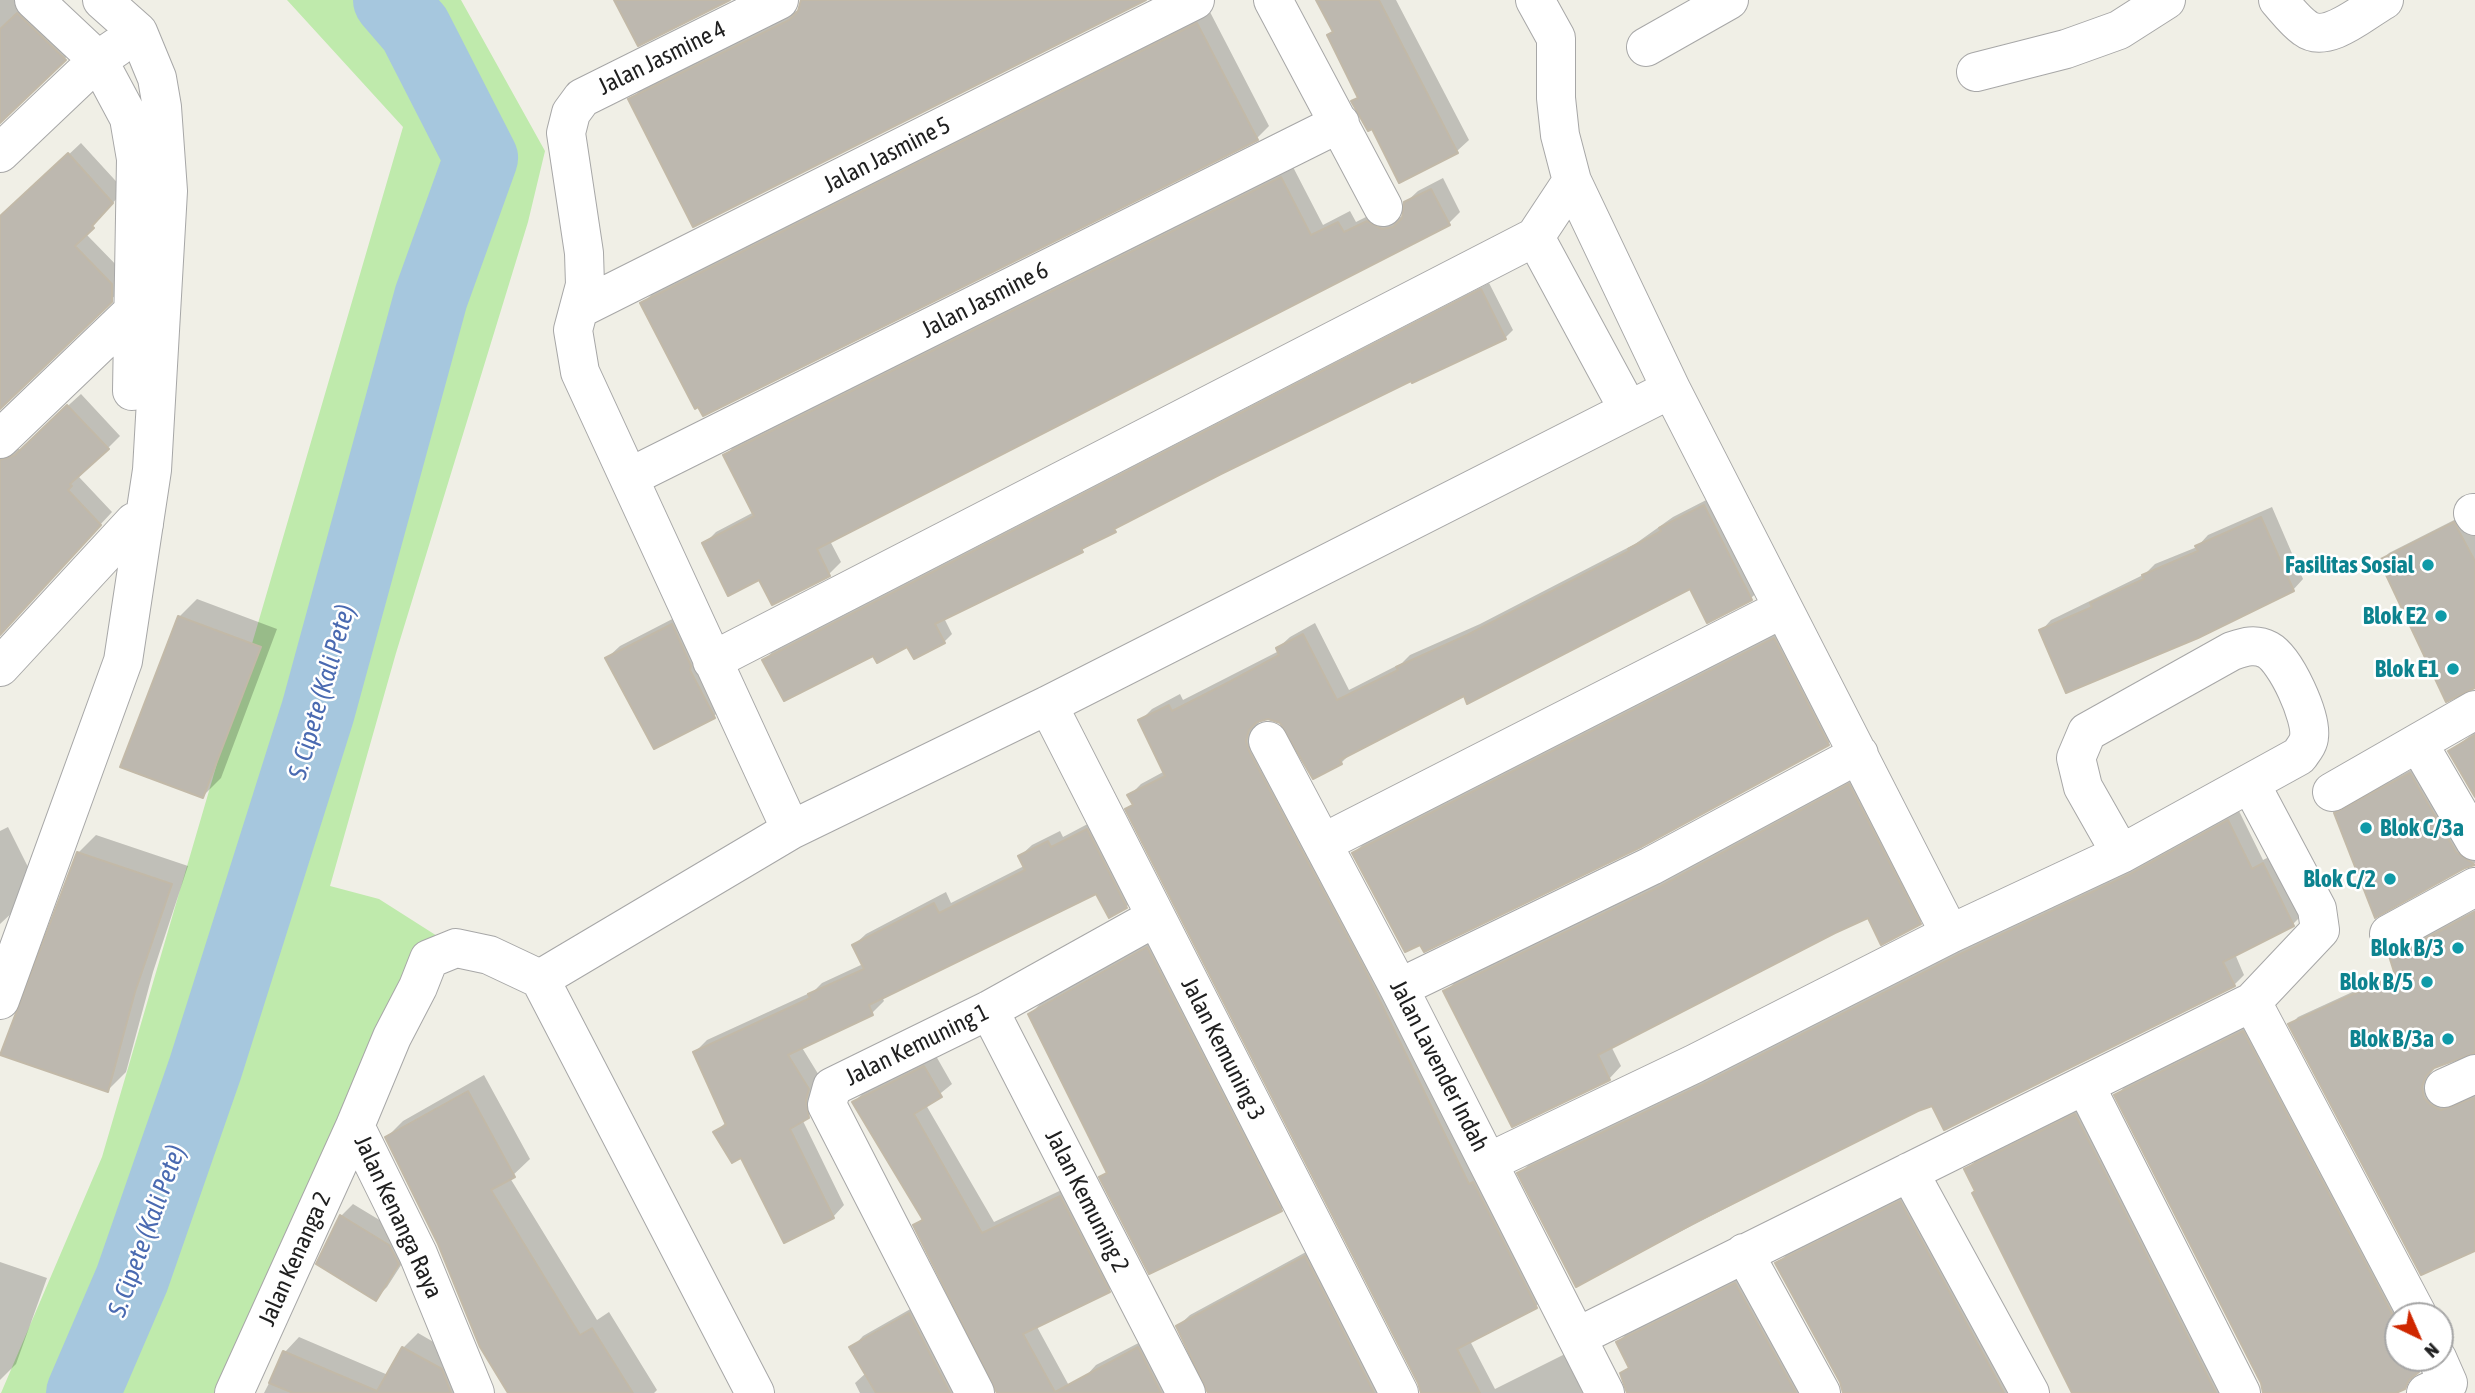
<!DOCTYPE html>
<style>
body{margin:0}
#map{position:relative;width:2475px;height:1393px;overflow:hidden;background:#f0efe6;font-family:"Asap Condensed",sans-serif}
canvas{display:block}
.north{position:absolute;left:2384px;top:1302px;width:70px;height:70px;box-sizing:border-box;background:#fff;border:2px solid #a6a6a6;border-radius:50%;rotate:136deg;font-size:19px;font-weight:700;line-height:28px;text-align:center;color:#202020}
.north::after{content:'';display:block;margin:auto;width:24px;height:32px;background:#cf2700;clip-path:polygon(50% 0,100% 100%,50% 72%,0 100%)}
</style>
<div id="map">
<canvas width="2475" height="1393"></canvas>
<div class="north">N</div>
</div>
<script>
const context = document.querySelector('canvas').getContext('2d');
context.lineJoin = 'round';
function fill(path, color) { context.fillStyle = color; context.fill(path, 'evenodd'); }
function trace(path, color, width, dash) { context.strokeStyle = color; context.lineWidth = width; context.lineCap = dash ? 'butt' : 'round'; context.setLineDash(dash || []); context.stroke(path); }
function write(font, color, halo, rows, align = 'center') {
  context.font = font + ' "Asap Condensed",sans-serif'; context.lineWidth = 5; context.setLineDash([]); context.textBaseline = 'middle'; context.strokeStyle = halo; context.fillStyle = color; for (const [text, x, y, turn = 0] of rows) {
    context.save(); context.translate(x, y); context.rotate((+turn || 0) * Math.PI / 180); context.textAlign = isNaN(turn) ? turn : align; if (halo) context.strokeText(text, 0, 0); context.fillText(text, 0, 0); context.restore();
  }
}
const grass = new Path2D(`
 M287,0H461L545,151L528,222L396,653L330,886L379,899L456,948L237,1393H1L102,1157L403,127ZM475,177L349,597L348,598L431,297Z`);
const shadow = new Path2D(`
 M0,0H25L77,47L0,120Z
 M802,0H1142L630,100L643,88L800,9Z
 M1320,0H1396L1469,140L1457,151L1400,180L1373,127L1354,101L1359,96L1329,35L1334,30Z
 M1210,12L1269,126L1257,138L643,303L655,291Z
 M81,143L124,190L86,234L123,272V288L0,406V219Z
 M1293,167L1323,225L1350,211L1356,222L1380,210L1394,218L1404,216L1405,203L1418,191L1443,178L1460,212L1449,223L830,541L841,562L829,574L773,603L760,578L704,544L716,532L754,512L725,456L736,444Z
 M1489,283L1513,330L1505,338L1411,378L1123,522L1082,550L944,618L952,634L944,642L908,644L874,653L765,660L772,652Z
 M81,394L120,436L79,477L112,512L0,633V445L7,449H20Z
 M1716,495L1763,587L1751,598L1691,587L1465,694L1353,751L1341,763L1280,721L1268,717L1260,720L1257,727L1548,1295L1536,1306L1470,1341L1495,1389L1569,1352L1589,1393H1422L1420,1382L1128,809L1134,803L1130,795L1141,784L1165,771L1140,721L1152,709L1180,694L1183,700L1279,651L1278,648L1290,637L1315,623L1349,690L1402,663L1410,655L1480,624L1635,544L1673,517Z
 M2272,507L2303,579L2293,590L2041,631L2051,620L2145,574L2155,564L2197,547L2208,535Z
 M2462,516L2475,529V687L2381,561L2389,553Z
 M197,599L277,629L221,778L203,796L179,617Z
 M684,613L726,704L714,716L607,658L620,646Z
 M1786,627L1840,732L1828,744L1354,853L1366,841Z
 M2475,732V794L2450,751Z
 M2418,766L2475,854V863L2464,866L2336,814L2343,806Z
 M1861,774L1932,911L1919,923L1868,915L1611,1046L1621,1066L1609,1079L1446,991L1458,979Z
 M2239,811L2263,860L2273,855L2303,914L2293,924L2235,954L2244,975L2234,985L1918,1109L1577,1285L1520,1173L1530,1163Z
 M1099,818L1138,895L1126,907L1096,892L882,997L884,1001L872,1013L801,1046L820,1077V1104L802,1119L844,1205L833,1217L742,1155L715,1133L727,1121L695,1052L707,1040L814,991L822,983L863,964L854,945L866,934L946,892L951,903L1024,866L1020,856L1032,845L1060,831L1063,837Z
 M8,827L30,871L16,909L0,924V831Z
 M96,835L188,866L153,972L126,1072L108,1090L78,853Z
 M2475,910V1051L2433,1068L2429,1076L2475,1094V1249L2291,1024L2298,1017L2396,972L2391,956L2398,949Z
 M1159,936L1293,1198L1281,1210L1102,1177L1108,1171L1030,1014L1042,1002Z
 M2255,1020L2398,1316V1358H2430L2404,1388L2392,1393H2263L2262,1383L2117,1095L2128,1083Z
 M936,1056L952,1084L926,1105L994,1222L1072,1185L1120,1279L1109,1291L1036,1325L1073,1393H998L915,1225L924,1217L854,1102L866,1090Z
 M484,1075L530,1159L510,1178L597,1320L609,1312L657,1390L654,1393H510L387,1137L403,1121Z
 M2085,1106L2227,1385L2219,1393H2074L1966,1170L1976,1160Z
 M1912,1190L2021,1393H1845L1842,1382L1777,1264L1789,1252Z
 M353,1204L401,1233L410,1251L387,1287L375,1299L319,1264L341,1216Z
 M1317,1246L1392,1393H1209L1178,1326L1190,1315Z
 M0,1262L47,1278L16,1364L0,1380Z
 M1748,1272L1815,1393H1644L1618,1342L1630,1330Z
 M921,1303L970,1393H860L855,1383L866,1373L852,1348L863,1336Z
 M418,1333L456,1355L454,1393H264L285,1352L299,1337L388,1375L403,1348Z
 M1150,1337L1179,1393H1093L1085,1377L1096,1365Z`);
const river = new Path2D(`
 M83,1393L132,1279L205,1069L318,711L431,297L481,158L415,29L390,0`);
const building = new Path2D(`
 M614,0H730L638,46Z
 M801,0H1146L693,227L628,99L789,20L798,11Z
 M1316,0H1379L1458,153L1399,183L1372,129L1368,131L1351,101L1358,98L1327,35L1333,32Z
 M17,13L66,60L0,123V29Z
 M1197,23L1258,140L703,416L698,407L695,409L640,303Z
 M68,153L113,203L92,226L94,228L75,246L112,284V302L0,409V216Z
 M1281,177L1311,235L1338,222L1344,232L1367,221L1382,229L1393,227L1402,218L1404,202L1431,189L1450,225L817,549L830,576L772,605L759,580L728,596L702,543L754,516L723,455Z
 M1481,289L1506,339L1412,383L1411,381L1221,474L1114,529L1116,532L1081,549L1083,552L935,624L945,643L914,659L907,647L877,663L873,656L784,701L762,660Z
 M67,405L109,449L70,484L72,486L68,490L101,525L0,635V460L15,455Z
 M1704,505L1752,600L1707,623L1690,589L1467,704L1464,696L1340,760L1342,764L1313,779L1280,723L1268,719L1257,722L1249,730L1246,741L1249,751L1366,972L1469,1184L1473,1182L1537,1308L1457,1349L1480,1393H1421L1418,1383L1125,809L1133,805L1127,795L1165,776L1138,720L1169,705L1172,711L1229,682L1279,655L1276,648L1303,634L1337,700L1398,670L1396,667L1467,635L1629,551L1628,549L1661,531L1659,528Z
 M2261,517L2294,591L2198,638L2066,693L2039,630L2092,607L2090,603L2144,579L2142,575L2198,551L2195,546Z
 M2454,522L2475,561V688L2446,702L2379,560Z
 M178,616L261,647L203,798L120,767Z
 M672,624L691,666L690,670L715,718L654,749L605,658Z
 M1774,638L1829,745L1641,847L1424,952L1420,945L1405,952L1352,853Z
 M2475,735V797L2448,751Z
 M2410,773L2456,852L2475,865L2465,868L2375,918L2334,813Z
 M1849,784L1921,924L1881,945L1868,918L1835,933L1598,1055L1610,1080L1512,1127L1443,991L1661,886Z
 M2228,820L2252,869L2263,863L2294,926L2223,962L2235,986L1944,1130L1932,1106L1918,1111L1696,1222L1576,1287L1517,1173L1704,1084L1960,954L2130,874Z
 M1087,829L1127,908L1109,918L1096,894L869,1005L873,1015L788,1055L809,1089L806,1100L809,1118L790,1129L834,1218L784,1243L741,1158L732,1163L713,1132L726,1125L693,1052L810,998L808,994L864,969L852,945L934,903L939,913L1025,870L1018,856L1048,841L1051,847Z
 M77,852L172,884L135,992L108,1092L0,1055Z
 M2475,912V1053L2434,1068L2426,1076L2422,1087L2424,1098L2431,1105L2441,1110L2475,1098V1251L2421,1275L2288,1024L2395,975L2389,956L2399,953Z
 M1147,947L1282,1211L1149,1274L1099,1177L1107,1173L1028,1014Z
 M2243,1031L2398,1325V1358H2414L2416,1364L2419,1372L2409,1380L2405,1389L2396,1393H2263L2261,1383L2114,1095Z
 M924,1066L942,1097L914,1114L982,1233L1060,1196L1110,1292L1023,1334L1055,1392L1138,1347L1161,1393H997L913,1225L923,1220L852,1102Z
 M468,1091L515,1177L491,1190L580,1335L592,1328L633,1393H508L480,1347L438,1244L385,1137Z
 M2075,1114L2216,1393H2072L1972,1193L1975,1191L1964,1169Z
 M1900,1201L1988,1363L2004,1393H1843L1840,1382L1775,1263Z
 M340,1215L389,1245L399,1264L376,1301L316,1264Z
 M1305,1256L1374,1393H1208L1176,1326Z
 M1735,1283L1796,1393H1627L1620,1373L1629,1368L1616,1342Z
 M909,1313L950,1393H876L849,1347Z
 M402,1347L442,1369L451,1393H293L269,1383L283,1351L377,1391Z`);
const minor = new Path2D(`
 M34,0L98,60L129,118L136,159L132,391
 M779,0L582,98L571,113L566,133L584,253L585,285L573,330L580,372L791,830
 M1273,0L1383,207
 M1535,0L1556,38V98L1560,135L1572,181
 M2278,0C2286,9 2295,21 2305,28C2327,45 2364,11 2384,0
 M1646,47L1729,0
 M1976,72L2066,49L2119,30L2166,0
 M0,153L98,60L117,47
 M579,309L1195,0
 M1628,409L1535,237L1572,181L1671,389
 M0,439L143,302
 M630,477L1340,123
 M2473,513L2475,516
 M712,661L1535,237
 M0,667L134,522L144,524
 M1048,705L1399,1393
 M1268,741L1399,988L1605,1393
 M2418,743L2475,841
 M2332,792L2475,710
 M1323,843L1782,609
 M2389,934L2475,887
 M1399,988L1651,866L1859,754
 M0,1000L123,661L152,470L168,191L162,107L157,78L138,32L102,0
 M2252,1002L2418,1316
 M989,1010L1186,1393
 M2085,1085L2241,1393
 M2444,1088L2475,1074
 M1489,1162L1694,1064L1950,934L2121,854L2299,756C2303,750 2309,743 2309,737C2312,717 2286,660 2268,650C2255,643 2244,647 2232,651L2087,732L2076,758L2083,787L2121,854
 M1909,1172L2030,1393
 M1744,1253L1821,1393
 M1577,1337L2252,1002L2320,930L2317,909L2250,783
 M234,1393L355,1126
 M475,1393L418,1254L355,1126L392,1037L418,987L429,959L456,948L489,955L540,979
 M755,1393L540,979L791,830L1048,705L1671,389L1950,934
 M975,1393L827,1105L832,1087L989,1010L1156,917
 M2426,1393L2448,1383L2437,1358`);
const markers = [
 [2428,565,7,"#0f9aa8"],
 [2441,616,7,"#0f9aa8"],
 [2453,669,7,"#0f9aa8"],
 [2366,828,7,"#0f9aa8"],
 [2390,879,7,"#0f9aa8"],
 [2458,948,7,"#0f9aa8"],
 [2427,982,7,"#0f9aa8"],
 [2448,1039,7,"#0f9aa8"]
];
const streetNames = [
 ["Jalan Jasmine 4",662,58,-26],
 ["Jalan Jasmine 5",887,155,-27],
 ["Jalan Jasmine 6",985,300,-27],
 ["Jalan Kemuning 1",917,1045,-26],
 ["Jalan Kemuning 3",1223,1049,63],
 ["Jalan Lavender Indah",1439,1066,63],
 ["Jalan Kemuning 2",1087,1201,63],
 ["Jalan Kenanga Raya",398,1217,65],
 ["Jalan Kenanga 2",295,1259,-66]
];
const cultureNames = [
 ["Fasilitas Sosial",2414,565],
 ["Blok E2",2427,616],
 ["Blok E1",2439,669],
 ["Blok C/3a",2380,828,"left"],
 ["Blok C/2",2376,879],
 ["Blok B/3",2444,948],
 ["Blok B/5",2413,982],
 ["Blok B/3a",2434,1039]
];
const waterNames = [
 ["S. Cipete (Kali Pete)",322,692,-74],
 ["S. Cipete (Kali Pete)",147,1231,-70]
];
fill(grass, '#bfeaac');
fill(shadow, '#0003');
trace(river, '#a6c7de', 74);
fill(building, '#bdb8af');
trace(building, '#c2b9a8', 2);
trace(minor, '#a7a7a7', 40);
trace(minor, '#fff', 38);
for (const [x, y, r, color] of markers) { const dot = new Path2D(); dot.arc(x, y, r, 0, 2 * Math.PI); context.fillStyle = color; context.fill(dot); trace(dot, '#fff', 2.5); }
write('24px', '#202020', '#fff', streetNames);
write('bold 24px', '#0d838f', '#fff', cultureNames, 'right');
write('italic 26px', '#4a6ab1', '#fff', waterNames);
</script>
